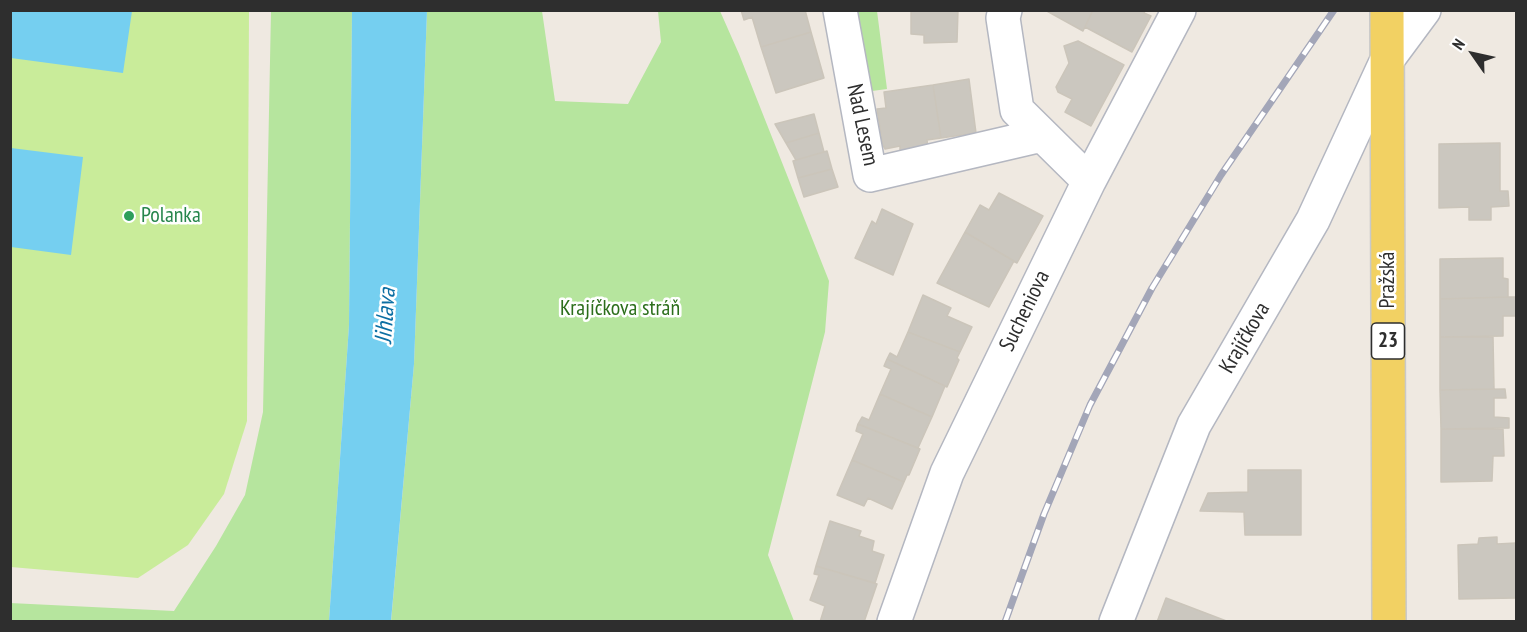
<!DOCTYPE html>
<meta charset="utf-8">
<style>
body{margin:0}
#map{position:relative;width:1527px;height:632px;overflow:hidden;background:#efe9e1;font-family:"PT Sans Narrow",sans-serif}
canvas{display:block}
.frame{position:absolute;inset:0;border:12px solid #2e2e2e;pointer-events:none}
.north{position:absolute;left:1443px;top:24px;width:60px;height:60px;-webkit-text-stroke:4px #fff;paint-order:stroke;rotate:304deg;font-size:16px;font-weight:700;line-height:24px;text-align:center;color:#2e2e2e}
.north::after{content:'';display:block;margin:auto;width:21px;height:27px;background:#2e2e2e;clip-path:polygon(50% 0,100% 100%,50% 72%,0 100%)}
</style>
<div id="map">
<canvas width="1527" height="632"></canvas>
<div class="frame"></div>
<div class="north">N</div>
</div>
<script>
const context = document.querySelector('canvas').getContext('2d');
context.lineJoin = 'round';
function fill(path, color) { context.fillStyle = color; context.fill(path, 'evenodd'); }
function trace(path, color, width, dash) { context.strokeStyle = color; context.lineWidth = width; context.lineCap = dash ? 'butt' : 'round'; context.setLineDash(dash || []); context.stroke(path); }
function write(font, color, halo, rows, align = 'center') {
  context.font = font + ' "PT Sans Narrow",sans-serif'; context.lineWidth = 5; context.setLineDash([]); context.textBaseline = 'middle'; context.strokeStyle = halo; context.fillStyle = color; for (const [text, x, y, turn = 0] of rows) {
    context.save(); context.translate(x, y); context.rotate((+turn || 0) * Math.PI / 180); context.textAlign = isNaN(turn) ? turn : align; if (halo) context.strokeText(text, 0, 0); context.fillText(text, 0, 0); context.restore();
  }
}
const green = new Path2D(`
 M271,11H352L349,325L329,621H11L10,603L174,611L216,546L245,495L263,412Z
 M427,11H542L555,101L628,104L661,42L658,11H720L739,54L829,281L825,332L768,555L794,621L391,622L414,364Z
 M857,11H877L887,89L872,91Z`);
const pitch = new Path2D(`
 M10,11H249L247,421L224,494L188,545L138,578L11,567Z`);
const water = new Path2D(`
 M11,10L132,11L123,73L11,58Z
 M352,11H427L414,364L391,621H329L349,325Z
 M11,148L83,157L71,255L11,247Z`);
const building = new Path2D(`
 M741,10H805L811,32L761,47L752,17L744,20Z
 M911,10H958L957,42L924,43V35L911,34Z
 M1045,10H1093L1083,31Z
 M1093,10H1145L1144,13L1151,16L1132,52L1085,27Z
 M811,32L824,78L776,93L761,47Z
 M1078,41L1124,65L1091,126L1065,112L1072,99L1058,92L1056,87L1069,63L1064,46Z
 M969,79L976,133L941,138L933,85Z
 M933,85L941,138L927,140L928,147L900,151V146L885,149L884,146L883,147L877,109L886,108L884,92Z
 M814,114L819,133L786,143L775,124Z
 M819,133L824,152L796,160L786,143Z
 M1500,143V191H1508L1509,206L1491,207V220H1469V207L1439,208V144Z
 M827,151L832,169L798,178L793,161Z
 M832,169L838,187L804,197L798,178Z
 M999,193L1043,216L1017,263L965,232L980,205L989,210Z
 M882,209L913,224L893,275L855,258L872,221L876,224Z
 M965,232L1014,261L989,307L937,283Z
 M1503,258V278L1508,279V297L1440,299V259Z
 M923,295L951,308L947,316L972,327L960,352L908,332Z
 M1508,297H1516V316H1503V336L1440,337V299Z
 M908,332L960,352L957,358L959,360L947,387L887,359L890,353L897,357Z
 M1440,337H1493L1494,389L1440,390Z
 M887,359L945,386L932,417L880,394L891,369L884,366Z
 M1505,389L1506,398H1494V417L1509,418V428L1441,429L1440,390Z
 M880,394L932,417L918,448L858,424L862,417L869,420Z
 M858,424L920,449L909,475H907L904,482L852,460L863,434L856,431Z
 M1441,429H1503L1504,456H1493L1492,481L1441,482Z
 M852,460L904,482L892,509L868,498L864,506L837,495Z
 M1248,470H1301V535H1245L1244,512L1200,511L1208,493L1248,492Z
 M830,521L861,531L859,536L874,541L872,551L884,555L875,583L816,566Z
 M1497,537V544L1516,543V598L1459,599L1458,545L1478,544L1479,538Z
 M816,566L877,584L864,622H820L825,606L810,600L819,575L814,574Z
 M1166,598L1229,622H1157Z`);
const minor = new Path2D(`
 M840,10L870,175L1042,135
 M1005,10L1003,18L1017,110L1089,181
 M894,622L947,473L1089,181L1179,10
 M1116,622L1194,425L1313,220L1387,60L1424,10`);
const primary = new Path2D(`
 M1387,10L1389,622`);
const rail = new Path2D(`
 M1005,622L1044,514L1090,405L1152,288L1221,175L1334,10`);
const markers = [
 [129,216,6,"#2e9e5b"]
];
const shields = [
 [1388,341,33]
];
const shieldNames = [
 ["23",1388,341]
];
const streetNames = [
 ["Nad Lesem",862,125,78],
 ["Pražská",1388,280,-90],
 ["Sucheniova",1025,311,-64],
 ["Krajíčkova",1245,338,-60]
];
const leisureNames = [
 ["Polanka",141,216]
];
const parkNames = [
 ["Krajíčkova stráň",620,309]
];
const waterNames = [
 ["Jihlava",386,316,-86]
];
fill(green, '#b6e59e');
fill(pitch, '#c9ec9a');
fill(water, '#75cff0');
fill(building, '#cbc7bf');
trace(building, '#cbc5ba', 1.5);
trace(minor, '#b4b7c1', 36);
trace(primary, '#c9c9c9', 36);
trace(minor, '#fff', 33);
trace(primary, '#f2d163', 33);
trace(rail, '#a3a6b8', 7);
trace(rail, '#fff', 4.5, [14]);
for (const [x, y, r, color] of markers) { const dot = new Path2D(); dot.arc(x, y, r, 0, 2 * Math.PI); context.fillStyle = color; context.fill(dot); trace(dot, '#fff', 2); }
for (const [x, y, w] of shields) { const box = new Path2D(); box.roundRect(x - w / 2, y - 18, w, 36, 4.5); context.fillStyle = '#fff'; context.fill(box); trace(box, '#2e2e2e', 1.5); }
write('bold 21px', '#2e2e2e', null, shieldNames);
write('22px', '#2e2e2e', '#fff', streetNames);
write('22px', '#27864d', '#fff', leisureNames, 'left');
write('22px', '#2c6e1b', '#fff', parkNames);
write('italic 24px', '#0d6fa3', '#fff', waterNames);
</script>
